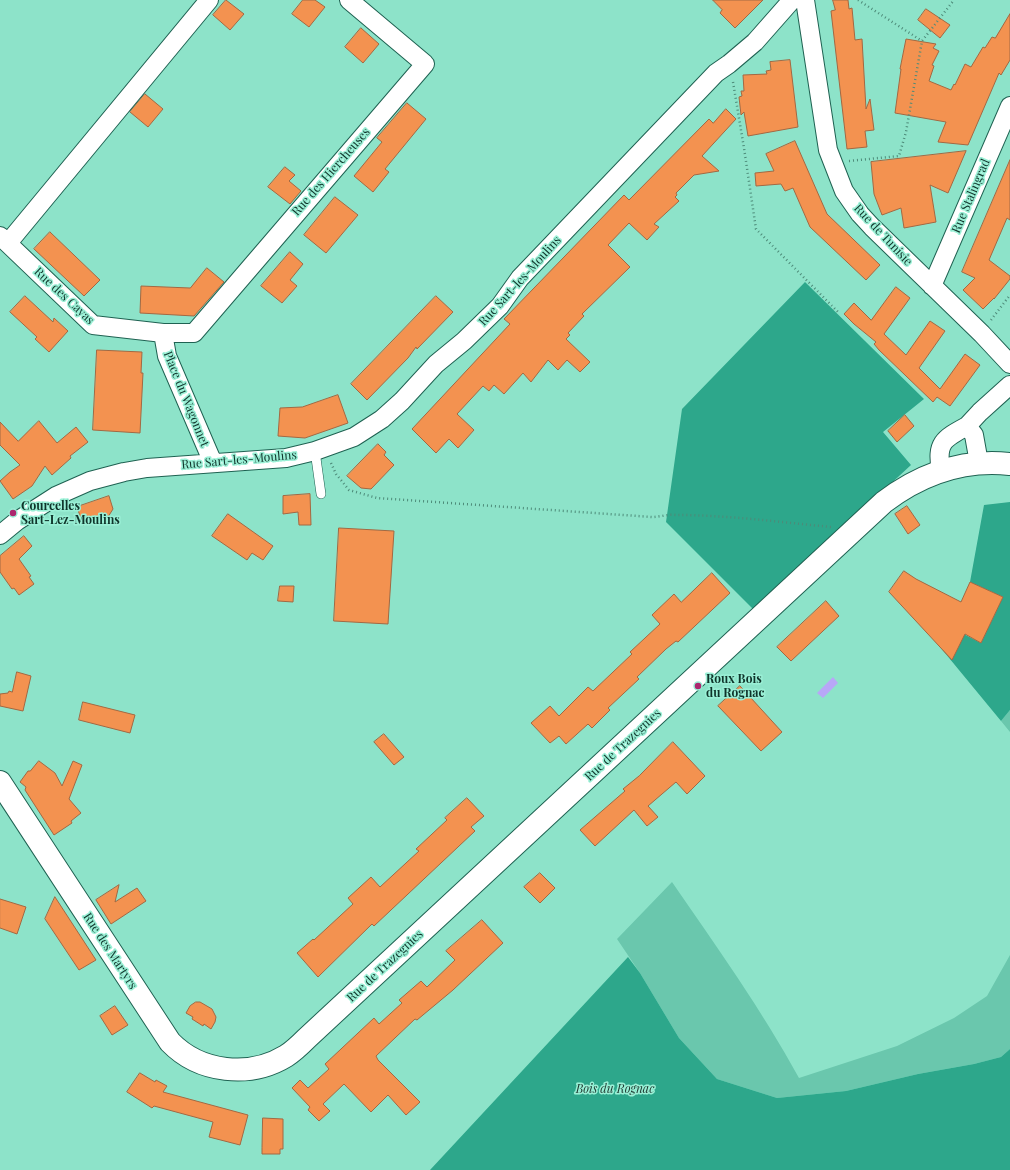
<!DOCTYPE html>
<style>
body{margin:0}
canvas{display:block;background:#8de3c9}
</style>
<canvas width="1010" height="1170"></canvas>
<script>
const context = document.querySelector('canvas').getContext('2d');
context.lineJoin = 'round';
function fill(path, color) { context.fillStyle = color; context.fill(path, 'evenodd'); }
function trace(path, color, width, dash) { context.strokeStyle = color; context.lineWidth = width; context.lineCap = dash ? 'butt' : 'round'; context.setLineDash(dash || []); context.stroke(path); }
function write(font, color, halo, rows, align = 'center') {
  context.font = font + ' "Playfair Display",serif'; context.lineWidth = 3; context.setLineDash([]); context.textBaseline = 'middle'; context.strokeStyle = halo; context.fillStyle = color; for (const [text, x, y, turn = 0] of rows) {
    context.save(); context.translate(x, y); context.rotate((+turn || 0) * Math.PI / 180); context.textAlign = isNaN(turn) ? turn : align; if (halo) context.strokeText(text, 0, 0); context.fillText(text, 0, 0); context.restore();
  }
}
const green = new Path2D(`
 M1010,710V732L1001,721Z
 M672,882C716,946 762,1010 799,1078L897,1046L954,1018L987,996L1010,955V1049L1001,1057L974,1064L918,1074L846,1091L777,1098L717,1079L679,1038L640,973L617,939Z`);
const forest = new Path2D(`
 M805,282L924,399L883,432L911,465L754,610L666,522L682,409Z
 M1010,502V710L1001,721L940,647L950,627L981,643L1003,597L970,582L984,505Z
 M628,957L640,973L679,1038L717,1079L777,1098L846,1091L918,1074L974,1064L1001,1057L1010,1049V1170H430Z`);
const water = new Path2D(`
 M833,677L838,683L823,698L817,693Z`);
const building = new Path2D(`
 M226,0L244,14L230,30L213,15Z
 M303,0H315L325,7L309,27L292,14Z
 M713,0H763L735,28L720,13L722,10Z
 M833,0H848L849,9L852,8L855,40L862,39L866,109L870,99L874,130L865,131L867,147L847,149L831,11L835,10Z
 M926,9L950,25L940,38L918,20Z
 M1010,14V60L1001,75L999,73L968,145L938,142L946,122L895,113L901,69H900L906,39L936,44L933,48L939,51L932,65L934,66L929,81L951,90L954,84L955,85L965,64L971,67L983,47L985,48L992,37L995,38Z
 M361,28L379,44L363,63L345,47Z
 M790,60L798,127L748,136L744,112L741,115L739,97L742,96L741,91H744L743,75L767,74L766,71L771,70L770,62Z
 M145,94L163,109L148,127L130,112Z
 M407,103L426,119L385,169L389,172L373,192L354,176L382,142L377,138Z
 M726,109L736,119L702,156L719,171L694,175L676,193L677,195L675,197L679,201L654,224L659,227L647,240L629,223L608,245L630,267L582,314L584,316L568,333L570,335L566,339L590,362L580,372L567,360L558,370L548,360L531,382L523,373L504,394L494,385L489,391L483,386L457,414L474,430L458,448L449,439L436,453L412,429L510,324L504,319L624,195L629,200L709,119L713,123Z
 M795,141L827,214L880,265L866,280L810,227L793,188L785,191L781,184L756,186L755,173L774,171L766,154Z
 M966,151L948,193L930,185L936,222L904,228L901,208L882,215L874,194L871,162Z
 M1010,160V220L1007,218L989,260L1010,276V279L994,299V298L983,309L963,290L975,278L962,272Z
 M285,167L295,175L289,181L301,191L290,204L268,187Z
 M335,197L358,215L326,253L304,235Z
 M50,232L100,280L84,296L34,249Z
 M290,252L303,264L290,280L297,286L282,303L261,286Z
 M207,268L224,282L194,316L140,313L141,286L190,288Z
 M896,287L910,298L884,334L906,355L930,321L945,331L919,368L940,389L965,354L980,365L950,406L937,397L933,402L879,350L874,344L876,342L854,324L844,314L854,303L871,320Z
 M25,296L53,322L54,318L68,331L49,352L35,339L37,337L10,312Z
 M436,296L453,312L417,349L416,347L408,358L367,400L351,384Z
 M97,350L142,352L141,373H143L140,433L93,430Z
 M338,395L348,423L305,438L278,436L280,408L302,407Z
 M905,415L914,426L897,442L888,431Z
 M39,421L57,443L76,427L88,442L70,456L71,458L52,475L45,466L32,486L13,499L0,481L10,472L20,465L0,445V422L18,441Z
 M378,444L386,452L384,455L394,465L371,489L361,488L347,476Z
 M310,494L311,525H299L298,512L283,514V496Z
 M109,496L113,509L108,517L83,525L77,507Z
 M907,506L920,525L908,534L895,514Z
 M228,514L273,546L263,560L252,553L247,560L212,536Z
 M339,528L394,531L388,624L334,621Z
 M24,536L32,546L19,559L31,576L29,577L34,584L19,595L14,588L12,589L0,572V556Z
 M904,571L916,579L961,602L970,582L1003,597L981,643L965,634L952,660L889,592Z
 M712,573L730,593L678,642L676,641L666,649L637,677L639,679L608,708L610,710L592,728L588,724L566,744L559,736L550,743L531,723L550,706L559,716L588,687L593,691L632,654L630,652L660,624L652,615L674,594L681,602Z
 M280,586H294L293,602L278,601Z
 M826,601L839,616L791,661L777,647Z
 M17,672L31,676L23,711L0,706V694L8,693L9,691L12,692Z
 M740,686L782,732L761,751L718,706Z
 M83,702L135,715L130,733L79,720Z
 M384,734L404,757L394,765L374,742Z
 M673,742L705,776L687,794L676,782L648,806L658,817L647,826L634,810L595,846L580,830L625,791L623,789L639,776Z
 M39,761L55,773L62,786L73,761L82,765L69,799L81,813L71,821L72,823L54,835L25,790L26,787L20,782L28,771H30Z
 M467,798L484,816L471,827L475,831L374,926L372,924L318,977L297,953L313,939L314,940L353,904L348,898L371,877L380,887L419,851L416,849L447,820L445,818Z
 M540,873L555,888L540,903L524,887Z
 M119,885L115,902L137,888L146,901L111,924L96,900Z
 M55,897L96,960L79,970L45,919Z
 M0,899L26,907L17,934L0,928Z
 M482,920L503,943L453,990L417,1020L415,1019L376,1056L378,1060L420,1102L406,1115L388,1095L371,1112L344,1084L323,1104L330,1111L319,1121L308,1110L310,1107L292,1088L300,1080L308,1088L329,1069L325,1064L374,1018L379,1024L402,1003L399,1000L421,981L427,987L455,960L446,951Z
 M196,1002H200L212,1009L216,1017L215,1022L211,1029L204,1024L203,1026L192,1019L193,1017L186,1013L190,1006Z
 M115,1006L128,1025L112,1035L100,1016Z
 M140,1073L155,1082L156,1080L167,1086L163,1092L248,1115L240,1145L209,1137L213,1122L154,1106L152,1108L127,1092Z
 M263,1118L283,1119V1149H280V1154H262V1148Z`);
const path = new Path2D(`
 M858,0L922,41
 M733,82L744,148L756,229L839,313
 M849,161L899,156L906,132L922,41L954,0
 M991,320L1010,295
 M331,463L336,474L349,490L377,498L652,517C660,517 668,514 676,515C727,515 779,522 831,527`);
const service = new Path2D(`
 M315,451L321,494`);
const minor = new Path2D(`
 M805,0L828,150L844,191L860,214L872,227L982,334L1010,364
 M0,236L93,325L163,333H194L425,64L349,0
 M8,243L209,0
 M932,286L1010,106
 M163,333L167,356L213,463
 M967,426L980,412L1010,385
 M941,471C936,443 943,439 967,426L974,435L979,463
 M0,535L17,521L56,496L90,481L124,472L147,468L286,458L315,451L354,437L382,419L402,401L436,364L464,341L500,306L520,278L716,73L729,64L755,42L792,0`);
const secondary = new Path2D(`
 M0,782L170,1042C200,1073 250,1078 286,1056C294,1051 301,1044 307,1038L884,502C921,474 964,459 1010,464`);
const markers = [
 [13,513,4,"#ad276f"],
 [698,686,4,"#ad276f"]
];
const streetNames = [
 ["Rue des Hiercheuses",331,172,-49],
 ["Rue Stalingrad",971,196,-67],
 ["Rue de Tunisie",883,235,47],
 ["Rue Sart-les-Moulins",520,281,-48],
 ["Rue des Cayas",64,296,43],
 ["Place du Wagonnet",186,399,68],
 ["Rue Sart-les-Moulins",239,460,-5],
 ["Rue de Trazegnies",623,745,-43],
 ["Rue des Martyrs",110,951,57],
 ["Rue de Trazegnies",385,966,-43]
];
const poiNames = [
 ["Courcelles",21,506],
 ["Sart-Lez-Moulins",21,520],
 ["Roux Bois",706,679],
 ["du Rognac",706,693]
];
const parkNames = [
 ["Bois du Rognac",615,1089]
];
fill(green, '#6ac7ad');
fill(forest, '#2da78b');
fill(water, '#b8a7f7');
fill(building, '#f39250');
trace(building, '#a26842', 1);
trace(service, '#1f6252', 10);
trace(minor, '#1f6252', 20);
trace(secondary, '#1f6252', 24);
trace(path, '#4d8b79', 2.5, [1, 3]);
trace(service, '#fff', 9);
trace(minor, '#fff', 18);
trace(secondary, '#fff', 22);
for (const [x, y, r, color] of markers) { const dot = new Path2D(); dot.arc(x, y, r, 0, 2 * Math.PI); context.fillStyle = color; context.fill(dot); trace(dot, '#9af0d6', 1.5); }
write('12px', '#0f342a', '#9af0d6', streetNames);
write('bold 12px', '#0f342a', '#9af0d6', poiNames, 'left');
write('italic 12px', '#1d372f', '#9af0d6', parkNames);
</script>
